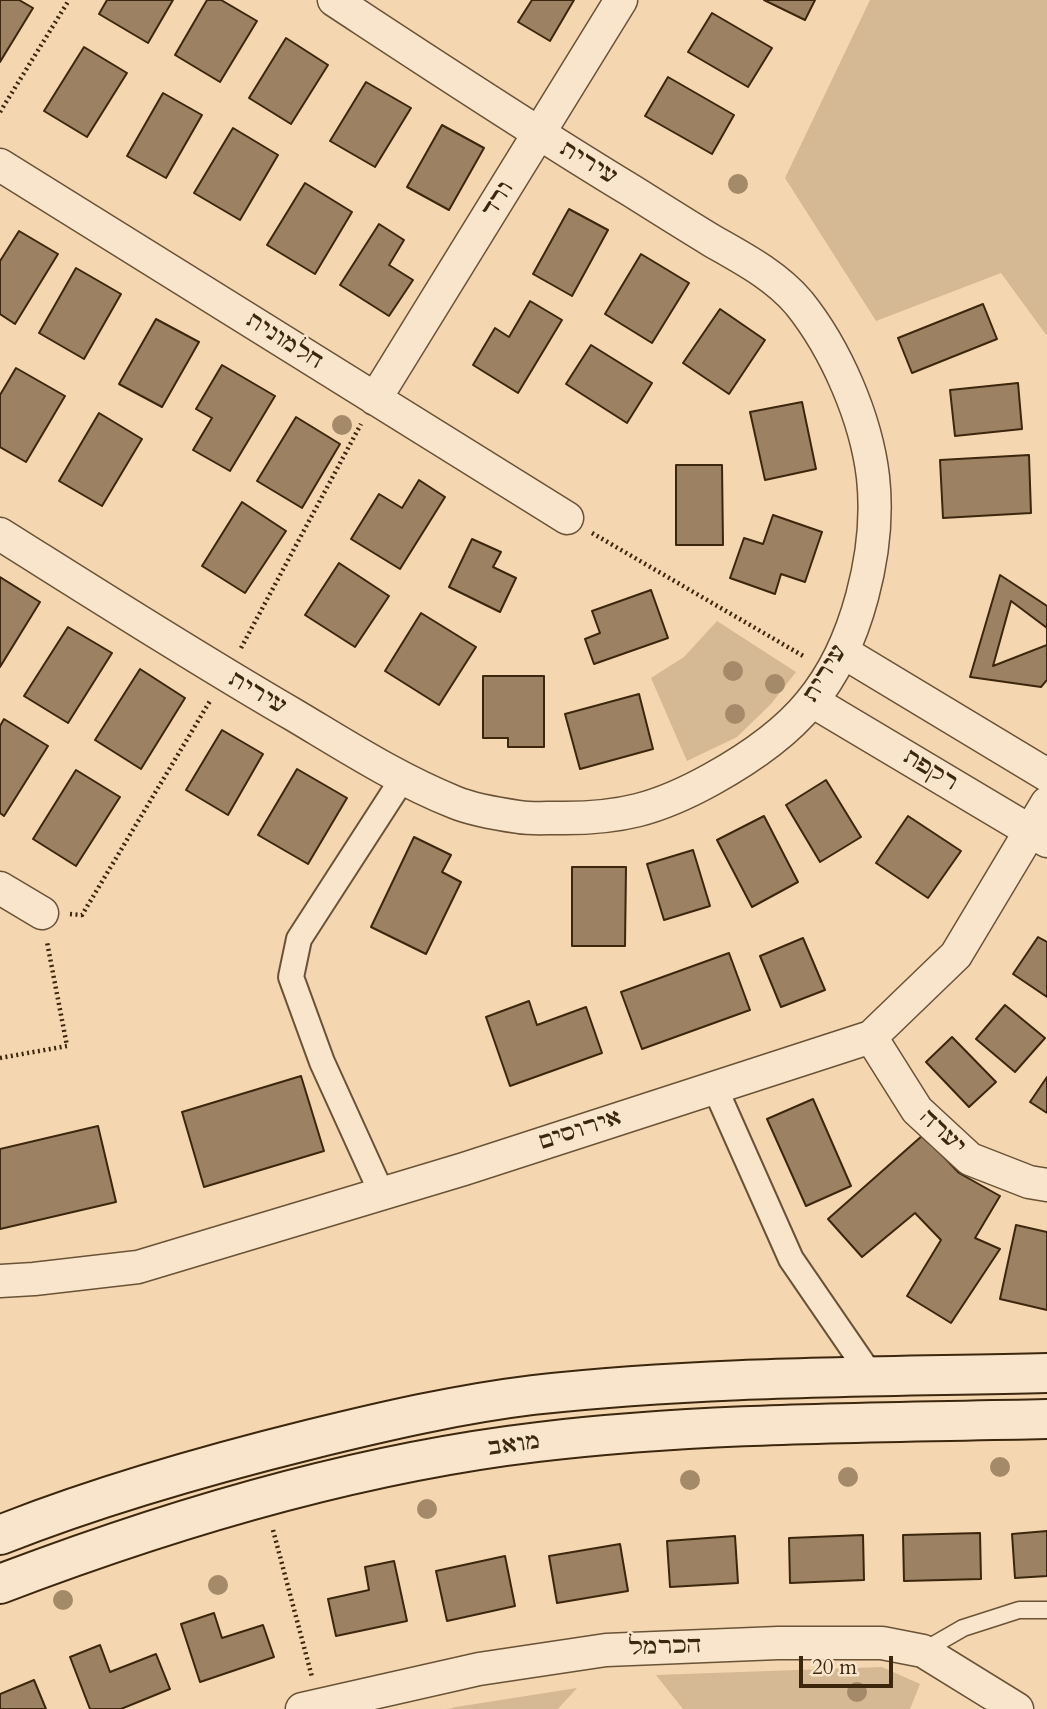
<!DOCTYPE html>
<meta charset="utf-8">
<style>
body{margin:0}
#map{position:relative;width:1047px;height:1709px;overflow:hidden;background:#f4d7b0;font-family:Cardo,serif}
canvas{display:block}
.scale{position:absolute;left:799px;top:1656px;width:94px;height:32px;box-sizing:border-box;border:4px solid #3c260d;border-top:0;padding-left:9px;font-size:21px;line-height:24px;white-space:nowrap;color:#3c260d;-webkit-text-stroke:5px #f8e5cc;paint-order:stroke}
</style>
<div id="map">
<canvas width="1047" height="1709"></canvas>
<div class="scale">20 m</div>
</div>
<script>
const context = document.querySelector('canvas').getContext('2d');
context.lineJoin = 'round';
function fill(path, color) { context.fillStyle = color; context.fill(path, 'evenodd'); }
function trace(path, color, width, dash) { context.strokeStyle = color; context.lineWidth = width; context.lineCap = dash ? 'butt' : 'round'; context.setLineDash(dash || []); context.stroke(path); }
function write(font, color, halo, rows, align = 'center') {
  context.font = font + ' Cardo,"Frank Ruhl Libre",serif'; context.lineWidth = 5; context.setLineDash([]); context.textBaseline = 'middle'; context.strokeStyle = halo; context.fillStyle = color; for (const [text, x, y, turn = 0] of rows) {
    context.save(); context.translate(x, y); context.rotate((+turn || 0) * Math.PI / 180); context.textAlign = isNaN(turn) ? turn : align; if (halo) context.strokeText(text, 0, 0); context.fillText(text, 0, 0); context.restore();
  }
}
const green = new Path2D(`
 M870,0H1047V336L1001,273L876,321L785,178Z
 M717,621L796,672L771,704L737,737L687,761L651,678L684,657Z
 M882,1667L920,1684L910,1709H683L656,1675Z
 M577,1688L558,1709H447L456,1707Z`);
const building = new Path2D(`
 M0,0H19L33,8L0,62Z
 M107,0H173L148,43L99,14Z
 M207,0H221L257,21L220,82L175,55Z
 M532,0H574L550,41L518,22Z
 M764,0H815L805,20Z
 M712,13L772,48L748,87L688,52Z
 M286,38L328,65L291,124L249,98Z
 M84,47L127,73L87,137L44,111Z
 M668,77L734,115L712,154L645,116Z
 M366,82L411,108L375,167L330,141Z
 M163,93L202,115L166,178L127,156Z
 M442,125L484,148L449,210L407,187Z
 M233,128L278,155L240,220L194,193Z
 M305,183L352,212L315,274L267,245Z
 M569,209L608,230L572,296L533,274Z
 M379,224L404,240L389,265L413,280L389,316L340,285Z
 M19,231L58,254L15,324L0,314V261Z
 M641,254L689,283L652,343L605,314Z
 M76,268L121,294L84,359L39,333Z
 M530,301L562,320L518,393L473,365L495,328L509,337Z
 M983,304L997,339L912,373L898,338Z
 M720,309L765,340L729,394L683,363Z
 M156,319L199,342L162,407L119,384Z
 M591,345L652,383L627,423L566,384Z
 M222,365L275,396L230,471L193,450L212,418L196,409Z
 M16,368L65,396L26,462L0,447V395Z
 M1018,383L1022,429L955,436L950,390Z
 M802,402L816,469L765,480L750,412Z
 M99,413L142,439L102,506L59,481Z
 M296,417L340,444L302,508L257,481Z
 M1029,455L1031,513L943,518L940,460Z
 M676,465H722L723,545H676Z
 M419,480L445,497L400,569L351,539L379,494L402,508Z
 M242,502L286,531L245,593L202,566Z
 M773,515L822,532L805,582L781,574L775,594L730,578L744,538L763,544Z
 M472,539L501,552L493,567L516,578L500,612L449,587Z
 M339,563L389,596L355,647L305,615Z
 M1000,575L1047,606V680L1041,687L970,677Z
 M0,577L40,602L0,667Z
 M651,590L668,638L594,664L585,639L600,633L592,611Z
 M1011,601L1047,628V645L993,666Z
 M421,613L476,647L439,705L385,671Z
 M68,627L112,653L68,723L24,696Z
 M140,669L185,698L141,769L95,740Z
 M483,676H544V747H508V738H483Z
 M639,694L653,749L580,769L565,714Z
 M4,719L48,746L4,816L0,813V726Z
 M222,730L263,754L228,815L186,790Z
 M297,769L347,798L308,864L258,835Z
 M76,770L120,797L76,866L33,839Z
 M826,780L861,837L820,862L786,805Z
 M764,816L798,882L752,907L717,840Z
 M908,816L961,851L928,898L876,863Z
 M414,837L451,855L442,872L461,882L426,954L371,927Z
 M693,850L710,906L664,920L647,864Z
 M572,867H626L625,946H572Z
 M1038,937L1047,942V997L1013,974Z
 M803,938L825,990L781,1007L760,956Z
 M729,953L750,1010L642,1049L621,992Z
 M529,1001L537,1025L586,1007L602,1053L510,1086L486,1017Z
 M1005,1005L1045,1038L1015,1072L976,1039Z
 M952,1037L996,1082L969,1107L926,1062Z
 M301,1076L324,1151L204,1187L182,1112Z
 M1047,1077V1113L1030,1102Z
 M813,1099L851,1186L806,1206L767,1119Z
 M98,1126L116,1202L0,1229V1149Z
 M923,1135L959,1173L1000,1196L975,1238L1000,1249L951,1323L907,1296L941,1240L915,1213L862,1257L828,1219Z
 M1016,1225L1047,1232V1310L1000,1299Z
 M1047,1531V1576L1015,1578L1012,1534Z
 M980,1533L981,1579L904,1581L903,1535Z
 M863,1535L864,1580L790,1583L789,1538Z
 M735,1536L738,1583L670,1587L667,1541Z
 M620,1544L628,1591L557,1603L549,1556Z
 M505,1556L515,1606L447,1621L436,1571Z
 M394,1561L407,1621L336,1636L328,1599L369,1590L365,1567Z
 M214,1613L222,1638L263,1625L274,1657L200,1682L181,1624Z
 M100,1645L110,1672L156,1654L170,1689L121,1709H90L70,1657Z
 M34,1680L46,1709H0V1694Z`);
const path = new Path2D(`
 M0,112L69,0
 M592,533L805,657
 M241,648L361,424
 M70,914L82,915L210,701
 M0,1058L67,1046L47,942
 M273,1530L312,1677`);
const service = new Path2D(`
 M923,1651L963,1628L1019,1610H1047`);
const pedestrian = new Path2D(`
 M715,1088L791,1259L872,1377
 M382,1194L322,1062L291,977L299,939L403,778`);
const minor = new Path2D(`
 M0,165L567,518
 M375,399L621,0
 M0,534C97,595 194,657 294,715C346,746 397,779 454,802C473,810 498,814 519,817C531,819 545,818 557,818C620,819 658,809 712,779C748,759 784,735 810,703C857,647 881,550 873,477C866,418 836,349 799,303C776,276 744,259 714,242C686,225 659,208 632,191C531,130 433,65 334,0
 M843,652L1047,775
 M812,701L1047,841
 M0,888L42,913
 M871,1037L917,1110L970,1159L1029,1182L1047,1185
 M0,1281L34,1279L138,1267L464,1169L871,1037L956,955L1047,803
 M302,1709L479,1669L606,1650L778,1643H882L923,1651L1017,1709`);
const secondary = new Path2D(`
 M0,1535C101,1495 207,1465 312,1439C385,1421 459,1404 533,1395C704,1376 876,1377 1047,1373
 M0,1584C168,1520 359,1463 538,1442C707,1422 877,1423 1047,1419`);
const trees = [
 [738,184],
 [342,425],
 [733,671],
 [775,684],
 [735,714],
 [1000,1467],
 [848,1477],
 [690,1480],
 [427,1509],
 [218,1585],
 [63,1600],
 [857,1692]
];
const streetNames = [
 ["עירית",588,164,31],
 ["ורד",499,200,-58],
 ["חלמונית",284,342,32],
 ["עירית",826,674,-59],
 ["עירית",257,694,30],
 ["רקפת",930,771,31],
 ["אירוסים",580,1131,-18],
 ["יערה",942,1133,43],
 ["מואב",514,1446,-8],
 ["הכרמל",665,1648,-2]
];
fill(green, '#d5b994');
fill(building, '#9c8262');
trace(building, '#3c260d', 2);
trace(service, '#6a5236', 19);
trace(pedestrian, '#6a5236', 28);
trace(minor, '#6a5236', 35);
trace(secondary, '#3c260d', 42);
trace(path, '#3c260d', 4.5, [2, 3.5]);
trace(service, '#f8e5cc', 16);
trace(pedestrian, '#f8e5cc', 24);
trace(minor, '#f8e5cc', 32);
trace(secondary, '#f8e5cc', 38);
context.fillStyle = '#a48a69';
for (const [x, y] of trees) { context.beginPath(); context.arc(x, y, 10, 0, 2 * Math.PI); context.fill(); }
write('23px', '#3c260d', '#f8e5cc', streetNames);
</script>
